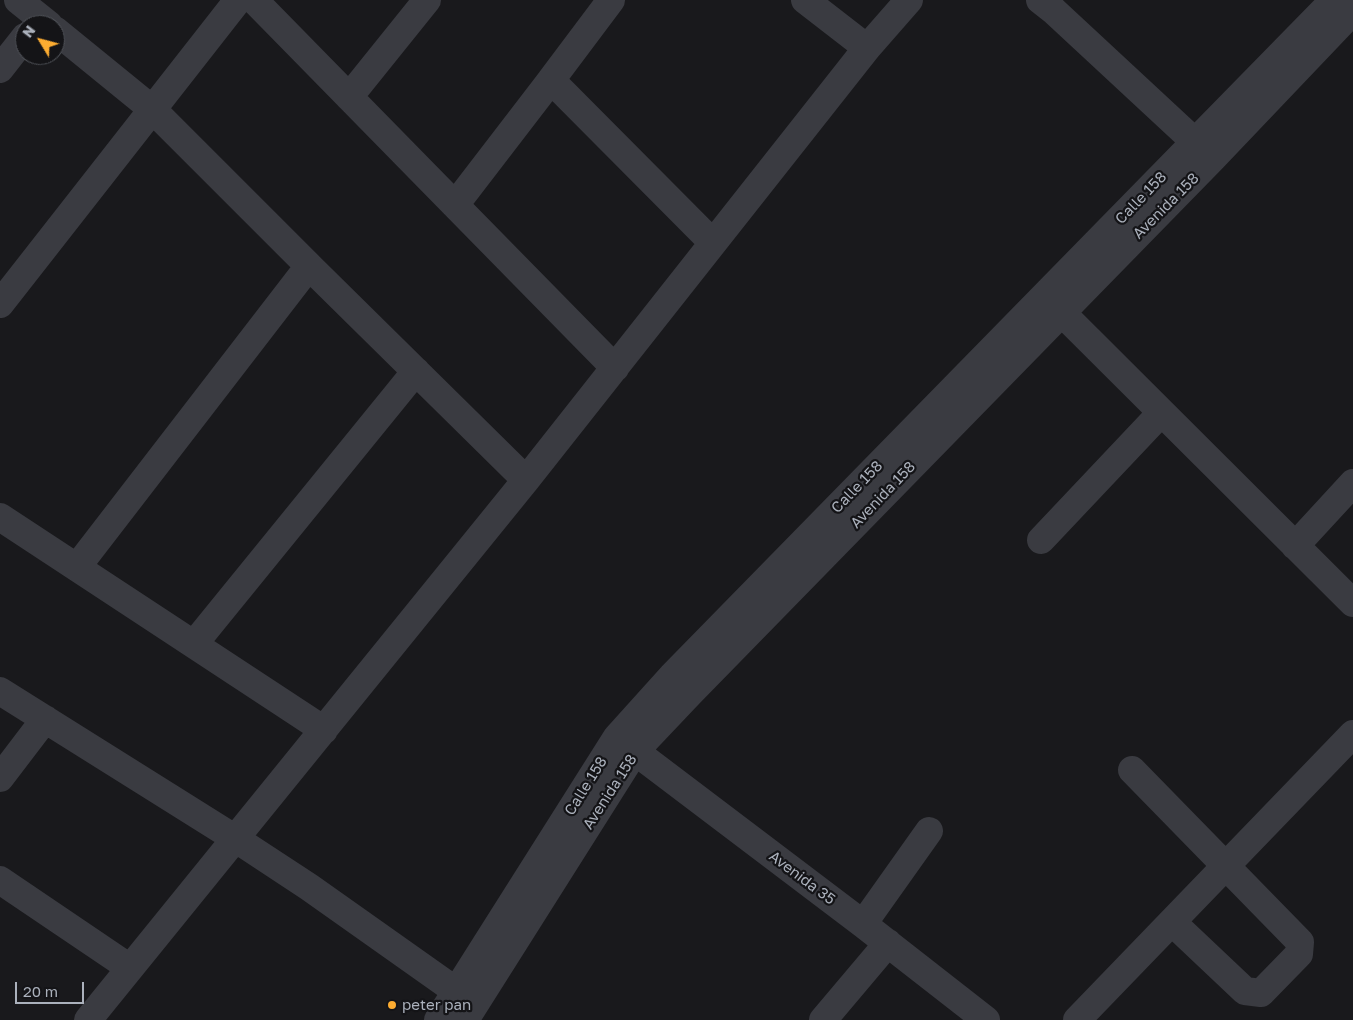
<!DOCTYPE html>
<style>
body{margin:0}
#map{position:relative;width:1353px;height:1020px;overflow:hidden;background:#19191c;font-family:"Golos Text",sans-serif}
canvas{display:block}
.north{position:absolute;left:15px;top:15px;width:50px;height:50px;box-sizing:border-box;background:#141417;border:1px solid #505359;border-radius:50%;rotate:307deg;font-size:14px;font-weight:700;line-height:20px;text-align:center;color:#abb1bc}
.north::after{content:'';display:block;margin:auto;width:18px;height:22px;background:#fcac31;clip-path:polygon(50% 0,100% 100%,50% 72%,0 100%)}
.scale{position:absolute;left:15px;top:982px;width:69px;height:22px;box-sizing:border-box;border:2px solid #abb1bc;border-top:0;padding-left:6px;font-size:15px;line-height:18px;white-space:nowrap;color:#abb1bc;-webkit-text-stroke:4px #141417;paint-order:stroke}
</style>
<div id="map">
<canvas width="1353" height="1020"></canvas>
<div class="north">N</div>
<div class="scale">20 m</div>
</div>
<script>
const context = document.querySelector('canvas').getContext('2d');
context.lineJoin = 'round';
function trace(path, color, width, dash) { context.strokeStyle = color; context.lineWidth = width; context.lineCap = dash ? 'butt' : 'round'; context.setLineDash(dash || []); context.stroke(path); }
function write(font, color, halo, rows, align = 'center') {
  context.font = font + ' "Golos Text",sans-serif'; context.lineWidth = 4.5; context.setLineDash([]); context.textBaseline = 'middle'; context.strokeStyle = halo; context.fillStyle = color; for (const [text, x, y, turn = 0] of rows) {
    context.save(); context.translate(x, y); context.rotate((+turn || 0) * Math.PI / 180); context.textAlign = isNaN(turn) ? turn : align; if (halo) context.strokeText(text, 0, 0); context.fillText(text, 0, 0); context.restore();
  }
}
const minor = new Path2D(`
 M18,0L49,25
 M254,0L455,205
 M805,0L867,48
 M1040,0L1054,11L1208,154
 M55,30L152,109L309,266
 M0,69L25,37
 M551,80L611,0
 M349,97L427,0
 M1048,299L1353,603
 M0,304L238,0
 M615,368L455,205L551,80L713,243
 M0,517L324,730
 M1041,540L1161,413
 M1295,546L1353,483
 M77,567L309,266L526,480
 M194,644L416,371
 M0,691L236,839L309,887L456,991L474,989
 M620,740L863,924L986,1020
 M1132,770L1300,942L1299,954L1261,993L1245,991L1172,922
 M0,778L45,719
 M0,880L130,968
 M863,924L929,831
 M88,1020L526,480L867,48L909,0
 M438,1020L617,737L672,676L1334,0
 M465,1020L635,751L690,693L1213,158L1353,11
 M823,1020L888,943
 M1077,1020L1353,734`);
const markers = [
 [392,1005,5,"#fcac31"]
];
const streetNames = [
 ["Calle 158",1141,198,-46],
 ["Avenida 158",1166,206,-45],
 ["Calle 158",857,487,-46],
 ["Avenida 158",883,495,-46],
 ["Calle 158",586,786,-58],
 ["Avenida 158",610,792,-57],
 ["Avenida 35",802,878,37]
];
const poiNames = [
 ["peter pan",402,1005]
];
trace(minor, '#3a3b41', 28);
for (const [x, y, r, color] of markers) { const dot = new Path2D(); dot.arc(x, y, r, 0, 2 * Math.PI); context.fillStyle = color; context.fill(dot); trace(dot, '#141417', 2); }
write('15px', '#abb1bc', '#141417', streetNames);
write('15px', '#abb1bc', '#141417', poiNames, 'left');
</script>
